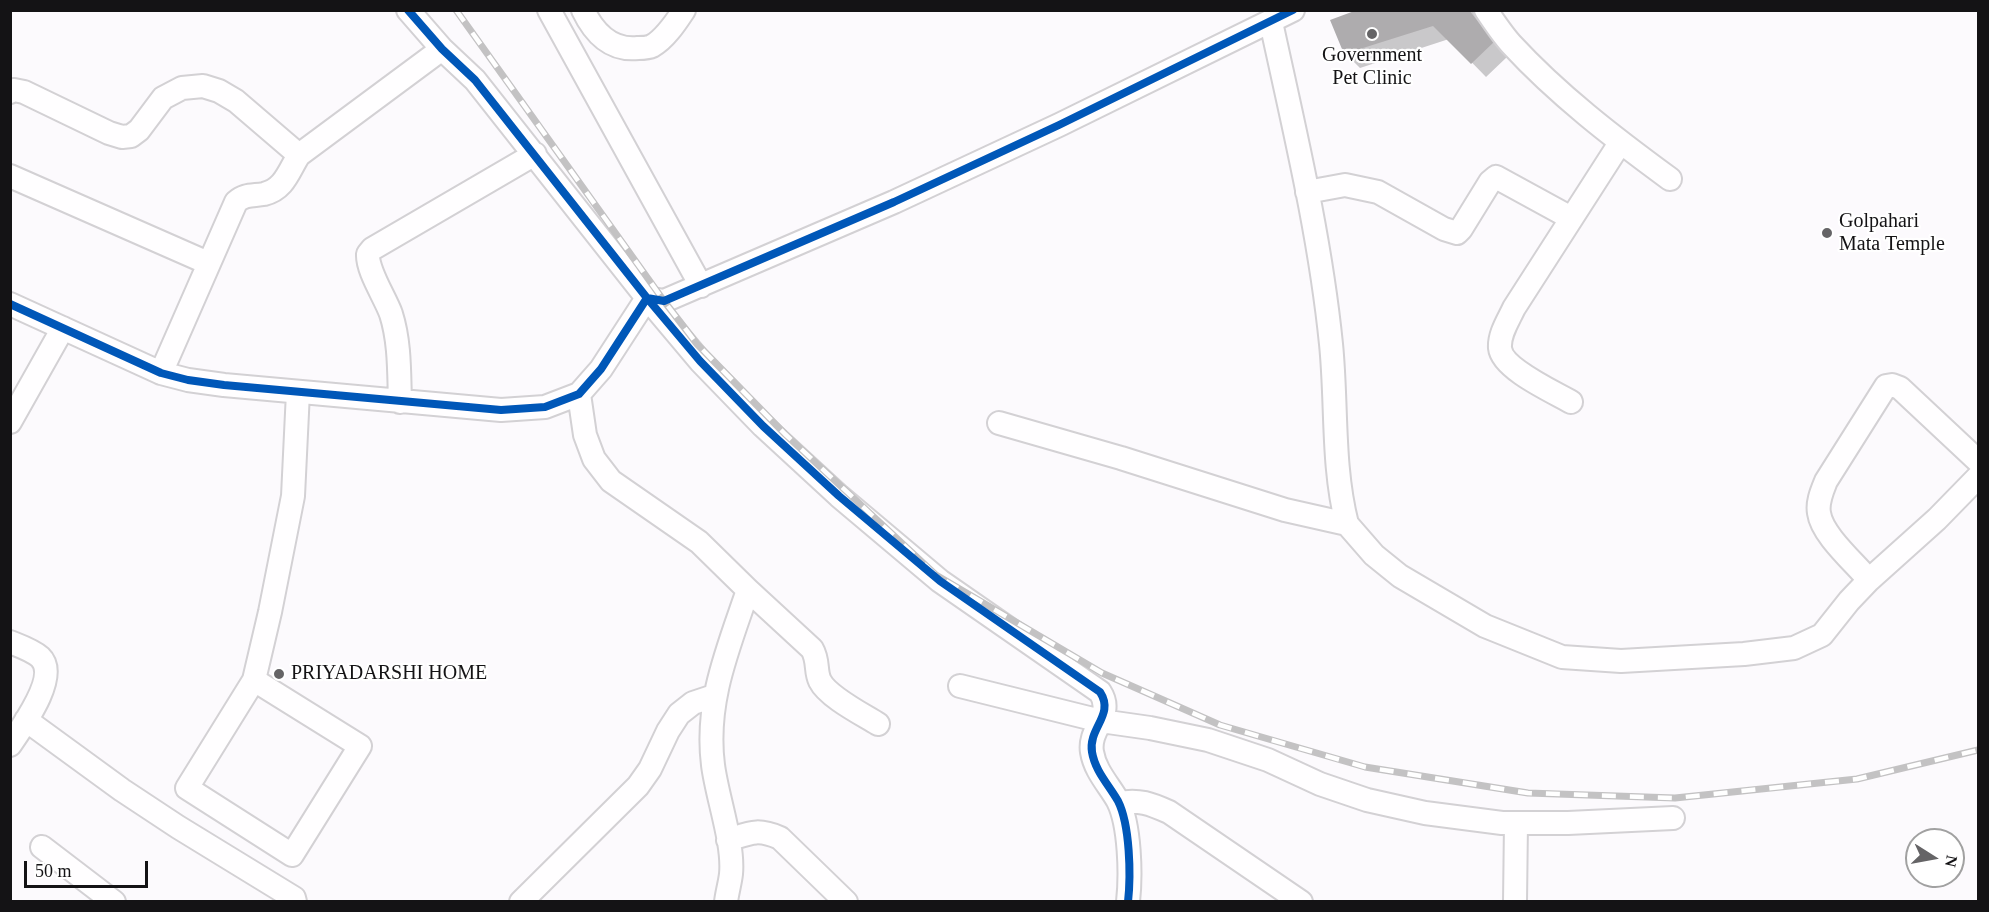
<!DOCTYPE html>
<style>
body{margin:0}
#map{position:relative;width:1989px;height:912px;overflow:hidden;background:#fcfafd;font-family:Georgia,serif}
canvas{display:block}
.frame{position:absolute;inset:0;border:12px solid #141315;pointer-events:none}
.north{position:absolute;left:1905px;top:828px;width:60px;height:60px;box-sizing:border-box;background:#fff;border:2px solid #a1a1a1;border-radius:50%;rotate:101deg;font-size:16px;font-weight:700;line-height:24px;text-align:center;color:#141315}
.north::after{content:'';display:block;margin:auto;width:21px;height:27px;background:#656466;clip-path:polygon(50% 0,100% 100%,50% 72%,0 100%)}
.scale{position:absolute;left:24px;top:861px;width:124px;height:27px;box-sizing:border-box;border:3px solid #141315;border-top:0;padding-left:8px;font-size:18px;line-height:21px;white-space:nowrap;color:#141315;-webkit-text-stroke:4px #fff;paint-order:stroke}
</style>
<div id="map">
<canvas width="1989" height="912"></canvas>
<div class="frame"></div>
<div class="north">N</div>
<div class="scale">50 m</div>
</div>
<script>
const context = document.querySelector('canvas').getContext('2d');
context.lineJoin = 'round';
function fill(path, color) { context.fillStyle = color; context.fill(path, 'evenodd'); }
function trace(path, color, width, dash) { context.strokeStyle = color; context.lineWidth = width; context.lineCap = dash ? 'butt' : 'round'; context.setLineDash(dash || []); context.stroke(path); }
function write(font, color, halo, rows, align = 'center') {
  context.font = font + ' Georgia,serif'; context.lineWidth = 4.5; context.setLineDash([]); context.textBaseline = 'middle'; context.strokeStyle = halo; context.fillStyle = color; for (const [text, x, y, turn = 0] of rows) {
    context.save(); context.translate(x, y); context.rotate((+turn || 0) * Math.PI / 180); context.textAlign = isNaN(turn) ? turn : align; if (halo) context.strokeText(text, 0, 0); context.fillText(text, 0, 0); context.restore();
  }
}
const shadow = new Path2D(`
 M1361,10H1476L1481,23L1507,57L1486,77L1449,39L1360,68L1346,54L1332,21Z`);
const building = new Path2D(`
 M1357,10H1469L1494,42L1471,64L1433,26L1344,54L1330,20Z`);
const minor = new Path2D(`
 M408,10L442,49L475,80L647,298L700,361L763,426L839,496L940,581L1100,692C1115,715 1088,728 1092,752C1095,771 1109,785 1118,801C1130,825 1131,875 1128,902
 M549,10L701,286
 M583,10C594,33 611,51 638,48C642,48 648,48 652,46C665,39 676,22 684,10
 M1486,10C1494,22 1502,34 1511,44C1558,95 1614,138 1670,179
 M1271,22C1294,128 1320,235 1331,344C1337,403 1332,466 1347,524
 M10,92L14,90L24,92L109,133L122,137L131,136L139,130L163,98L182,88L203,86L219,91L236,101L299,155
 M10,176L208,263
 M1307,192L1345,185L1378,192L1444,229L1457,233L1461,229L1490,182L1496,177L1571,218
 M10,304L161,373L188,380L224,385L501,410L545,407L579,394L601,369L647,298L664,301L894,202L1059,125L1293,10
 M161,373L236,202C245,194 253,196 264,194C285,189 289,170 299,155L442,49
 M579,394L585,435L594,459L611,481L699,542L748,590C728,649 705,702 713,765C717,797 734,843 731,874C730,883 727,893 726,902
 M400,402C399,373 400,342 391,314C385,297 367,271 368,254L372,249L535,154
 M1571,402C1554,392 1502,369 1500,348C1499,334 1508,321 1514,308L1620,143
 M10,422L63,328
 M999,423L1121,458L1285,510L1347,524L1374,555L1400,576L1485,626L1562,657L1621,661L1744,654L1794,648L1822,635L1849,601L1869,580L1937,519L1978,477
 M1869,580C1854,562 1822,535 1819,513C1817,502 1822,491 1826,481L1886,386L1892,385L1900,388L1978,461
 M748,590L812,649C819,661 815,671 820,681C828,697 862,714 878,724
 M10,642C20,646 32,650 40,657C60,676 22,727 10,745
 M254,680L187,788L292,855L360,746L254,680L270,612L293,496L298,392
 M960,686L1101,721L1150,728L1208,740L1268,760L1320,784L1367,800L1425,813L1502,823H1568L1673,818
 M26,720L122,790L178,827L294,898L295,902
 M1119,803C1139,799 1151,804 1169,812L1301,902
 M728,840C750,833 757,828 780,838L846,902
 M42,847L114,902
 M521,902L638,786L650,769L668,731L679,714L693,703L714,696
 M1515,902L1516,823`);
const rail = new Path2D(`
 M456,10L664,301L697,344L785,434L936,575L1102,673L1220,725L1365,767L1528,793L1675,798L1857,779L1978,750`);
const cycleway = new Path2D(`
 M408,10L442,49L475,80L647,298L700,361L763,426L839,496L940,581L1100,692C1115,715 1088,728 1092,752C1095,771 1109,785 1118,801C1130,825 1131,875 1128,902
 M10,304L161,373L188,380L224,385L501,410L545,407L579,394L601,369L647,298L664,301L894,202L1059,125L1293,10`);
const markers = [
 [1372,34,6,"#656466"],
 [1827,233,6,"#656466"],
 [279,674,6,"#656466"]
];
const poiNames = [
 ["Government",1372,56,"center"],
 ["Pet Clinic",1372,79,"center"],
 ["Golpahari",1839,222],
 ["Mata Temple",1839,245],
 ["PRIYADARSHI HOME",291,674]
];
fill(shadow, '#0003');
fill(building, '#aeacae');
trace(minor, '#d3d1d4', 26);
trace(minor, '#fffeff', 22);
trace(rail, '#c3c2c3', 7);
trace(rail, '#fff', 4.5, [14]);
trace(cycleway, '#0057b8', 8);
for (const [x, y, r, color] of markers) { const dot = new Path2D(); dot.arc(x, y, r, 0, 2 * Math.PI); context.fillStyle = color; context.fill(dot); trace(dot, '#fff', 2); }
write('20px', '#141315', '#fff', poiNames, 'left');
</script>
